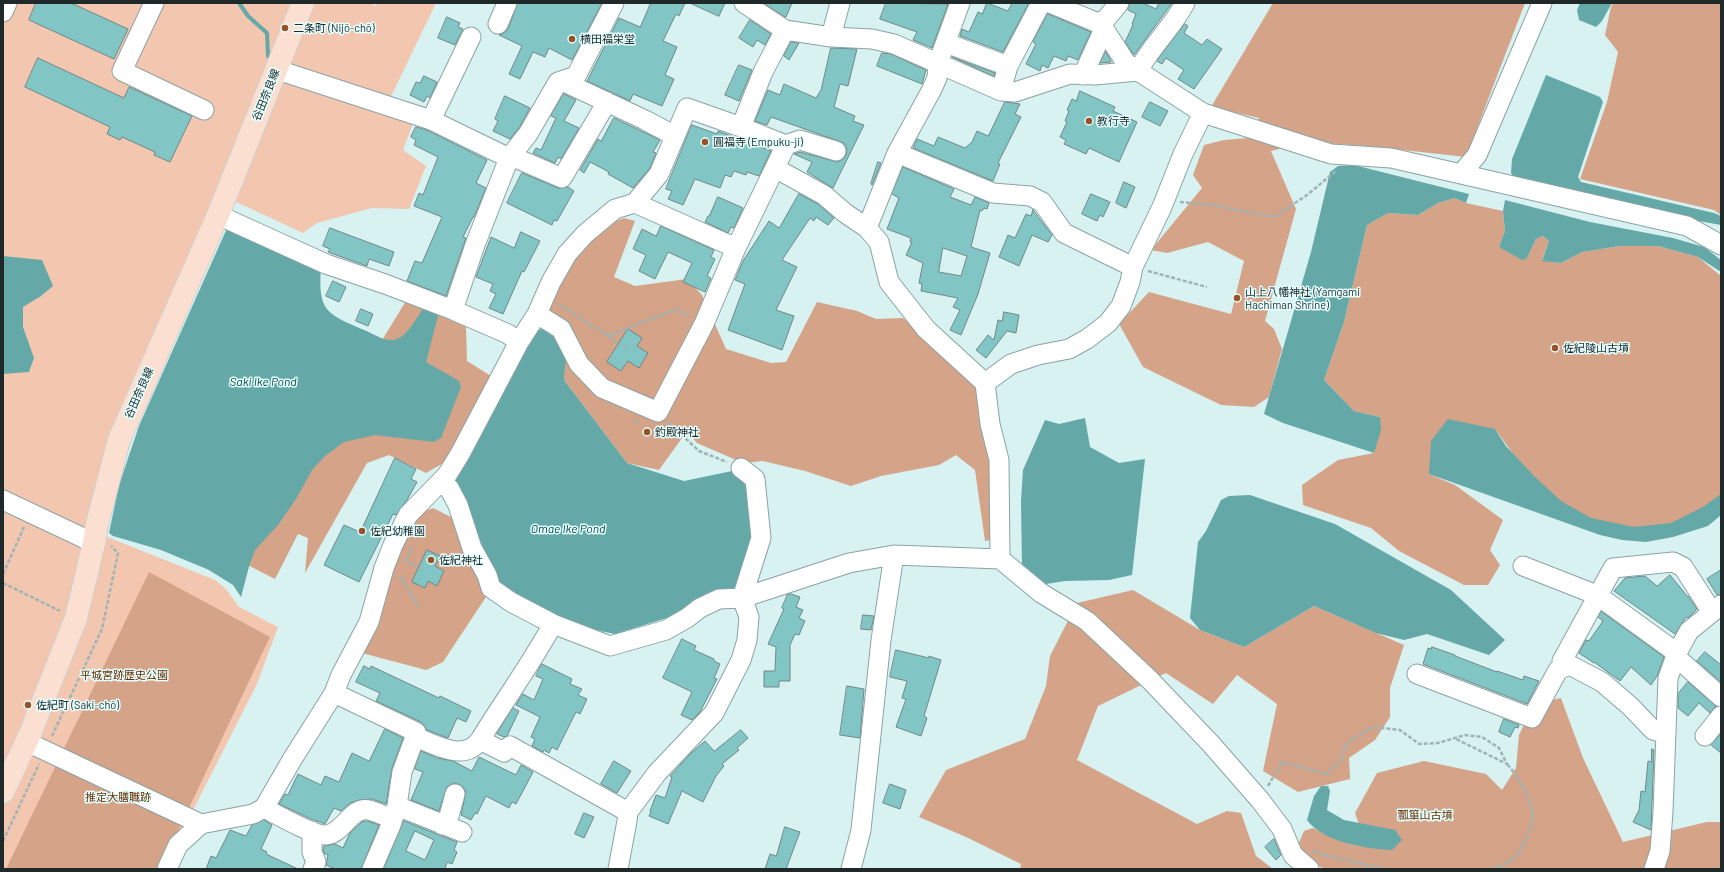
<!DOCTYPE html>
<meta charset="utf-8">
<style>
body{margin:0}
#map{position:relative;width:1724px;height:872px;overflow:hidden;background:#d8f1f1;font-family:Barlow,sans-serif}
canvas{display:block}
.frame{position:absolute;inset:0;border:4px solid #1f2929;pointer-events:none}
</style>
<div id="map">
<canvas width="1724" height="872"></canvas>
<div class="frame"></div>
</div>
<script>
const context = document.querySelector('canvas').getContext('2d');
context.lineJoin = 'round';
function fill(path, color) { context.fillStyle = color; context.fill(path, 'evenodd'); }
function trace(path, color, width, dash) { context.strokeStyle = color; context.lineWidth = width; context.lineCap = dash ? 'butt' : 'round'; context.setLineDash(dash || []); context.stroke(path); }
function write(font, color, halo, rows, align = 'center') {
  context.font = font + ' Barlow,"Noto Sans JP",sans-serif'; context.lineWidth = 3; context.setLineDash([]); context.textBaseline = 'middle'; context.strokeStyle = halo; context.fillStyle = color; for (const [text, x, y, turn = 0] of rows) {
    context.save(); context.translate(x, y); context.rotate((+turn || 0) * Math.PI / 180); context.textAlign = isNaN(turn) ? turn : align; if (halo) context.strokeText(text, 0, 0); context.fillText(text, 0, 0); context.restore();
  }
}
const green = new Path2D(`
 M3,3H370L376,6L377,3H436L385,109L415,118L403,150L426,166L409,209L372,208L317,223L303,233L219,194L90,530L215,580L226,589L239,607L278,627L257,684L185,826L161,869H3Z`);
const forest = new Path2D(`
 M1273,3H1525L1466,157L1367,146L1323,143L1299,144L1271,151L1296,209L1265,321L1274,329L1282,349L1269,397L1254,407L1221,405L1143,367L1119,324L1149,292L1231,314L1244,261L1208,242L1167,253L1151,250L1202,188L1193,175L1204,145L1224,140L1248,138L1259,118L1211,107Z
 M1613,3H1721V215L1714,210L1580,179L1607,102L1618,52L1605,35L1611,7Z
 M1455,198L1466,203L1503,211L1505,231L1499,247L1527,258L1536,239L1543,236L1549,241L1542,260L1561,263L1582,252L1620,246H1658L1698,257L1721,276V501L1710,511L1641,534L1559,517L1495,429L1429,474L1455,485L1503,520L1490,550L1500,565L1488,585H1464L1399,551L1371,528L1303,505L1302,485L1338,460L1374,453L1380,417L1354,411L1324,380L1344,322L1367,225L1388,213L1418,215L1438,203Z
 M624,218L635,221L614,277L635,286L687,279L702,295L726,349L771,363L786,362L817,302L857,311L876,319L903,318L977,385L1006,537L985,541L975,470L956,455L939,465L881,476L851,486L805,471L763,461L743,463L697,443L687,431L659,470L627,463L564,380L565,356L547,327V311L570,264L598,228Z
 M406,301L466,327L467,361L491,376L445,462L426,473L389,455L367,463L305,573L308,538L298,534L275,579L232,557L376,350Z
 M433,508L451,517L462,529L486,597L443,662L426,670L362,653L388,576L415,515Z
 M149,572L270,637L160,869H6Z
 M1133,590L1200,630L1244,647L1314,606L1404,645L1390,688V717L1375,740L1349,758L1350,779L1298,792L1263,771L1277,704L1237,675L1213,704L1166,673L1098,706L1077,760L1197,824L1227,811L1241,813L1256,856L1273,869H1020L1021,864L966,837L919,817L946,770L1025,739L1046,686L1050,656L1077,603Z
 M1561,698L1583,758L1623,842L1707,822H1721V869H1325L1310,862L1297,847L1304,831L1313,828L1349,844L1367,847L1355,813L1377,773L1424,761L1486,774L1502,790L1516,768L1519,735L1534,704Z`);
const water = new Path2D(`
 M1580,3H1612L1602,21L1596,27L1579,20L1577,10Z
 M1546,75L1600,97L1603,102L1578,177L1581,182L1714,213L1721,216V225L1682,218L1515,178L1511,173L1512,159Z
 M1354,165L1469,194L1466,203L1455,198L1438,203L1418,215L1388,213L1367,225L1344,322L1324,380L1354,411L1380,417L1381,430L1374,453L1283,423L1264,414L1311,252L1330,172L1338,166Z
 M1505,200L1590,222L1673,238L1704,247L1721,260V272L1698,257L1658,246H1620L1582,252L1561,263L1542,261L1549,241L1543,236L1536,239L1527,258L1522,260L1499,247L1505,231L1503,211Z
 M228,226L321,266C318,311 325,313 364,330C372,333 383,341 393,340C406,339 415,320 422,310H428L438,316L426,362L459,381L461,387L441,438L434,442L375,435L344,442L325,456L312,470L296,499L278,525L255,550L250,563L241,597L233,585L209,570L161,550L113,536L109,533L119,485L139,426Z
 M3,256L42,260L53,286L41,296L23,307V327L34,358L29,372L3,374Z
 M547,327L566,356L564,380L627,463L684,481L737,470L750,494L755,540L738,587L707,593L673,616L615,634L561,623L498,586L452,479L533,332Z
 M1085,418L1090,447L1119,463L1145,459L1132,575L1109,580L1065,581L1040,585L1022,568L1021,501L1023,470L1045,420L1059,424Z
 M1448,419L1495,429L1506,446L1534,476L1561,501L1591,518L1634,527L1671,523L1703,507L1721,494V515L1708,526L1673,537L1646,542L1622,540L1600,535L1429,474L1431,441Z
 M1250,495L1335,524L1451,590L1505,640L1489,655L1427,634L1404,640L1376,633L1314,606L1244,647L1200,630L1190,618L1198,542L1206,531L1221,500L1229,496Z
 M1321,786H1328L1330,791L1327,810L1344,820L1395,830L1402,840L1392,850C1366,849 1323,842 1307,820L1314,796Z`);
const stream = new Path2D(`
 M239,3L248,16L267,33L268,56`);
const building = new Path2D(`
 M36,3H71L128,29L114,59L29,20Z
 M518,3H602L572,60L549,48L545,57L533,52L520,79L509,74L522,46L499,35L504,33L508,29Z
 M651,3H685L679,16L676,14L663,41L677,47L665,75L674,79L662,106L633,94L630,101L587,81L619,18L640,27Z
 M690,3H725L719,16Z
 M764,3H792L786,17Z
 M886,3L948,4L932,48L913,40L917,32L880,19Z
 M987,3L1008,11L1012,3H1029L1003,52L960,36L962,29L969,32L978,12L982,14Z
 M1130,3H1143L1156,9L1159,3H1172L1134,55L1125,42L1133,25L1132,24L1136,14L1128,10Z
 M1048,14L1091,32L1078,60L1068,56L1066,61L1054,56L1048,68L1042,65L1040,71L1026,64L1036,44L1033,42Z
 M447,17L460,23L458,27L463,29L455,45L438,38Z
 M750,20L771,34L765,45L757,40L753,47L739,38Z
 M1185,24L1188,26L1184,33L1202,45L1207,39L1222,49L1194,89L1178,79L1184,70L1166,58L1162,64L1157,61Z
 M791,42L799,43L789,60L784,56Z
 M831,48L857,49L848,86L840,84L834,107L855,116L853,121L864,125L833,188L807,172L812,162L794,154L800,152L838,162L843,159L846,155L847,149L844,143L771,117L767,125L755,121L768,90L780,95L784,84L816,98L821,90Z
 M1106,52L1111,61V62L1100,63Z
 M882,53L891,54L926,70L922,84L877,66Z
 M952,57L995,73L994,76Z
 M38,58L124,98L129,87L192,116L170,162L154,155L155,152L122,137L120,140L107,134L110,127L25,87Z
 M739,65L752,70L739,101L725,95Z
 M424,76L437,82L430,98L427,96L424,102L410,95L416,82L420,83Z
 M1080,91L1115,107L1113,111L1137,122L1119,162L1089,148L1086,154L1064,144L1066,140L1060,137L1067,122L1065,121L1069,111L1067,110L1072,99L1076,101Z
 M564,94L576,100L564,121L579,128L561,159L558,157L555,163L533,153L536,148L541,150L556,118L551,116Z
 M505,96L530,108L519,128L510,139L493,131L498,121L495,119Z
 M1005,102L1020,104L1015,114L1021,117L998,163L1000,164L993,181L913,148L917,139L934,146L938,137L965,148L972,142L977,131L988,136Z
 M1150,102L1168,111L1160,126L1142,117Z
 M614,118L660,140L653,152L656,153L650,168L633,188L608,174L609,172L590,162L584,173L580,170L598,139L601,141Z
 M692,125L717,134L718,131L771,151L759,176L747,172L746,175L734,171L731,177L725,175L720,188L695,179L683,205L668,199L672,191L666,189Z
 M416,127L427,130L487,160L476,183L486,188L474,217H473L463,237L466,238L446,296L407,281L415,261L422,263L442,217L414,206L419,193L423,195L438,157L414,145L416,140L411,137Z
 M878,162L881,163L872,185L871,184Z
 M903,167L954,189L950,197L971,205L975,197L989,203L987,209L984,208L982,211L980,210L971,247L990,253L978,294L961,335L950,330L960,310L953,307L958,298L921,291L922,284L919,283L923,263L906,255L912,242H910L911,238L887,229L899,198L892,194ZM943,248L967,256L961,276L939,272Z
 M522,173L558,188L568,187L574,191L557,221L554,220L552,225L507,203Z
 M1124,182L1135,187L1126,208L1116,203Z
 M799,194L818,204L834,218L828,225L816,217L814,221L810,218L782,260L797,267L776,310L794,316L782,350L728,330L745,284L735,280L743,261L769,221L779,228Z
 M1091,194L1110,202L1103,217L1100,215L1097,221L1082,214Z
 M718,197L743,208L734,228L731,227L728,233L705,222L708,216H709Z
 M1033,210L1052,235L1048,242L1032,235L1019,266L999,257L1008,235L1015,238L1026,214L1031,216Z
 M661,226L714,250L711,257L715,259L707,276L711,278L705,292L683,282L692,263L668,252L655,279L639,271L646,255L633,249L642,229L656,236Z
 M330,228L394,252L389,266L369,259L367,266L328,252L330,249L323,246Z
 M521,232L540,241L524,272L522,271L503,314L489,308L496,294L490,291L493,284L476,277L491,237L514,248Z
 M333,281L346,287L339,302L326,296Z
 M361,309L373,314L368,326L356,321Z
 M1004,312L1019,315L1016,333L1007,331L986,358L976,350L988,335L994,340L998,320L1002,321Z
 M628,329L642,338L637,346L648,353L639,368L628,361L621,371L607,362Z
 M395,458L416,469L411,479L417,482L407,500L396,515L393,514L359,582L324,565L344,525L360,532Z
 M427,550L440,556L435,566L444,571L437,586L428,581L425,588L412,582Z
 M1721,570V594L1717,595L1707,579Z
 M1670,575L1688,597V596L1697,609L1688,618L1686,617L1675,634L1614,591L1625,578L1645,576L1657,586Z
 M788,594H791L800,597L796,607L803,610L799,618L805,621L799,635L795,634L790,645V681H779V687H764V671H775L776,647L768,644L784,609L782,608Z
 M1602,612L1664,657L1657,676L1651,685L1631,667L1620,681L1594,662V663L1579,653L1586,640L1589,641L1603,621L1598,617Z
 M863,615L874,616L871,630L861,629Z
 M682,639L696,646L694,650L714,659V661L720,664L714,678L717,679L700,712L692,720L681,715L692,692L663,678Z
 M1432,647L1455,655V656L1497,672V671L1523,680L1524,676L1539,681L1527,704L1423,664L1428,648L1431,649Z
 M896,650L929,658V656L941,660L924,716L927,718L921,736L896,727L906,699L902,698L907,681L890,677Z
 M1705,652L1721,665V682L1697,661Z
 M542,664L572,679L570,684L582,689L578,695L587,699L580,714L576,712L557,750L552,747L549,753L544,750L543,752L532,746L535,739L531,737L540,717L516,705L523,694L534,700L543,679L536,676Z
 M364,666L370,669L371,666L439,698L440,696L471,711L466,722L457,718L448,738L427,730L421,722L376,701L380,693L356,682Z
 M1688,682L1716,706L1710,713L1699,703L1688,716L1678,708V694Z
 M847,686L864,689L860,738L840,735Z
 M513,708L519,711L507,736L504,737L497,734Z
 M1504,719L1519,725L1518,728L1515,727L1510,737L1499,732Z
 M385,729L403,738L392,768L386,804L372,799L359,800L350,803L341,811L334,808L325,824L309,818L279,804L285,794L288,795L298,774L321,785L325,776L339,782L352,753L369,761Z
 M741,730L748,738L737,748L739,750L722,764L724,766L716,776L703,802L682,791L668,824L649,816L651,812L650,811L656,795L665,798L672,777L670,776L672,774L691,753L705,741L714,751Z
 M1721,734V753L1711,745Z
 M1652,749L1654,750L1651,830L1633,822L1639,810L1641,791L1645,792L1648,761L1651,762Z
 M421,751L437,758L453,761L472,771L479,757L516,775L521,765L533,772L516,804L512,802L509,808L486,796L477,814L475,813L471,820L461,815L466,792L463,787L458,784L453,783L447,787L439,811L411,800L423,772L415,769Z
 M614,761L631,771L617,793L601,784Z
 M890,784L906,790L900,809L883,803Z
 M584,813L594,817L584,838L575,834Z
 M264,820L272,825L261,849L267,852L266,854L298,869H206L211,856L216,858L230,830L246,836L252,825Z
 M367,821L379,825L361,869H335L326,865L328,855L324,853L323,850L324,846L335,844L343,848L350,833L362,822Z
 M404,821L457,842L454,850L457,852L452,864L447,862L445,869H384ZM415,831L434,840L425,860L406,851Z
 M785,827L800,832L786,869H765L770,854L776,856Z
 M1274,839L1281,855L1276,860L1265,847Z`);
const path = new Path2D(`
 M1180,202L1212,205L1274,217L1307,195L1336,171
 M1148,271L1207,287
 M559,304L608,336L627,349
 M608,336L676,309L691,317
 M635,421L640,425
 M668,422L699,451L727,462
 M412,547L406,561L425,570
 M3,574L24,527
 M400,576L419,608
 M3,583L60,611
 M52,736L102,629L118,553L111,546
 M1268,786L1282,762L1327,774L1340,761L1348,742L1373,727L1400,730L1419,744L1438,743L1465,735L1482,737L1499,748L1507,764L1454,738
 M3,841L39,764
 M1313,850L1321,854L1384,869
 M1492,869C1500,866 1510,863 1516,856C1522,849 1535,822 1533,813C1529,794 1519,778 1507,764`);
const minor = new Path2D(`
 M154,3L122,71L204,110
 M744,3L785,30L831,37L872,39L894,44L1001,91L1015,92L1070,74L1095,75L1138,71L1203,113L1331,154L1391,158L1461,174L1687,226L1721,245
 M1050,3L1098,23L1104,29L1126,63L1138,71C1151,46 1172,28 1185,3
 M3,12L7,3
 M1098,23L1106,19L1119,3
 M498,24L507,3
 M785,30L763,72L741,127L786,145L800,140L836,151
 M831,37L840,3
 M946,43L1008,66
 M276,71L287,73L431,120L509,158L528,134L558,82L576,76L614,3
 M1083,75L1104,29
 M562,81L645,120L675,136
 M1001,91L1008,66L1041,3
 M431,120L471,37
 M897,153L993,193L1030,196L1042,202L1064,233L1133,267
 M511,156L562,178L607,102
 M775,168L824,195L845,213L867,228L879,242L889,282L926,329L985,383L990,424L999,460L1000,559
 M1461,174L1477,155L1542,3
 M635,203L736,248
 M867,228L897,153L931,91L937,78L938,63L960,3
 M453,310L475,245L509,158
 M537,314L561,329L579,364L602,388L658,412L704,324L736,248L786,145
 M519,342L537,314L551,282L567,254L585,234L615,209L635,203L659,174L687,108L741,127
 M985,383L1011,364L1038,355L1069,349L1087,339L1108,323L1121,306L1130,282L1133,267L1162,207L1183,154L1203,113
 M439,484L449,488L458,505L472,548L487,575L491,588L511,602L553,624L610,646L666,630L687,618L700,608L719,599L742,598L849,563L894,555L1000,559L1041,593L1087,621L1150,680L1211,744L1260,800L1282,829L1293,855L1309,869
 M3,500L94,543
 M1523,566L1597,595L1677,653
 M1676,657L1721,697
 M1417,674L1532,718L1558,670L1569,665
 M334,693L416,732L415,737C435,744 464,763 480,740C504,701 531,664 553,624
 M1666,734L1653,730L1630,706L1602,682L1562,661L1613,568L1673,562L1683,567L1712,612
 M1705,736L1721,716
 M480,740L504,752L510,746L628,812
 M27,742L201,824
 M397,806L462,832
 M264,808C276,814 314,836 326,835C343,834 351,806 369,810C377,812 385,816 392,819
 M442,825L448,820L455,794
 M312,831V852L316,862L313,869
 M167,869L178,845L201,824L253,814L264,808L293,758L334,693L341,675L369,622L384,568L393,545L408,515L447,475L460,454L519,342L508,334L453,310L385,284L326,264L218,215
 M372,869L391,825L397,806L402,772L415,737
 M618,869L627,821L628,812L657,773L714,713L741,660L747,640L749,617L742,598L761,538L755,479L741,468
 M851,869L861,830L881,640L894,555
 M1654,869L1660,851L1663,812L1668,678L1677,653L1689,631L1721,605`);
const major = new Path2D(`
 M3,792L30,734L76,618L94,543L97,524L119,440L218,215L303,3`);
const markers = [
 [285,28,4,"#975227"],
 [572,39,4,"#975227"],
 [1089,121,4,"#975227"],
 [705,142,4,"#975227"],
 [1237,298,4,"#975227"],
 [1555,348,4,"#975227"],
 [647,432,4,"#975227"],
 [362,531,4,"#975227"],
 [431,560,4,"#975227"],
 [28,705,4,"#975227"]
];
const poiNames = [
 ["二条町 (Nijō-chō)",293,28],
 ["横田福栄堂",580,39],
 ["教行寺",1097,121],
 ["圓福寺 (Empuku-ji)",713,142],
 ["山上八幡神社 (Yamgami",1245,292],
 ["Hachiman Shrine)",1245,305],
 ["佐紀陵山古墳",1563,348],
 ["釣殿神社",655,432],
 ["佐紀幼稚園",370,531],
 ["佐紀神社",439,560],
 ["佐紀町 (Saki-chō)",36,705]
];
const streetNames = [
 ["谷田奈良線",266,95,-68],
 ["谷田奈良線",139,393,-66]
];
const parkNames = [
 ["平城宮跡歴史公園",124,675],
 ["推定大膳職跡",118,797],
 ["瓢箪山古墳",1425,815]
];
const waterNames = [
 ["Saki Ike Pond",263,382],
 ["Omae Ike Pond",568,529]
];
fill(green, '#f3c7af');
fill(forest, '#d4a388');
fill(water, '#64a8a8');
trace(stream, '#64a8a8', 4);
fill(building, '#81c5c5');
trace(building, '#708887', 1);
trace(minor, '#8ba3a3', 21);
trace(major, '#ced0d0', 24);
trace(path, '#9fb4b4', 2.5, [4, 2]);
trace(minor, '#fff', 19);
trace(major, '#fbe0d2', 22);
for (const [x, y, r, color] of markers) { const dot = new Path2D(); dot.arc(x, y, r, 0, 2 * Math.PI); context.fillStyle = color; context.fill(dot); trace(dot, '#e5fffe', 1.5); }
write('11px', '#1f2929', '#e5fffe', poiNames, 'left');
write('11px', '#1f2929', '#e5fffe', streetNames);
write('11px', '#682d00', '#e5fffe', parkNames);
write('italic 12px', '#034647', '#e5fffe', waterNames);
</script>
